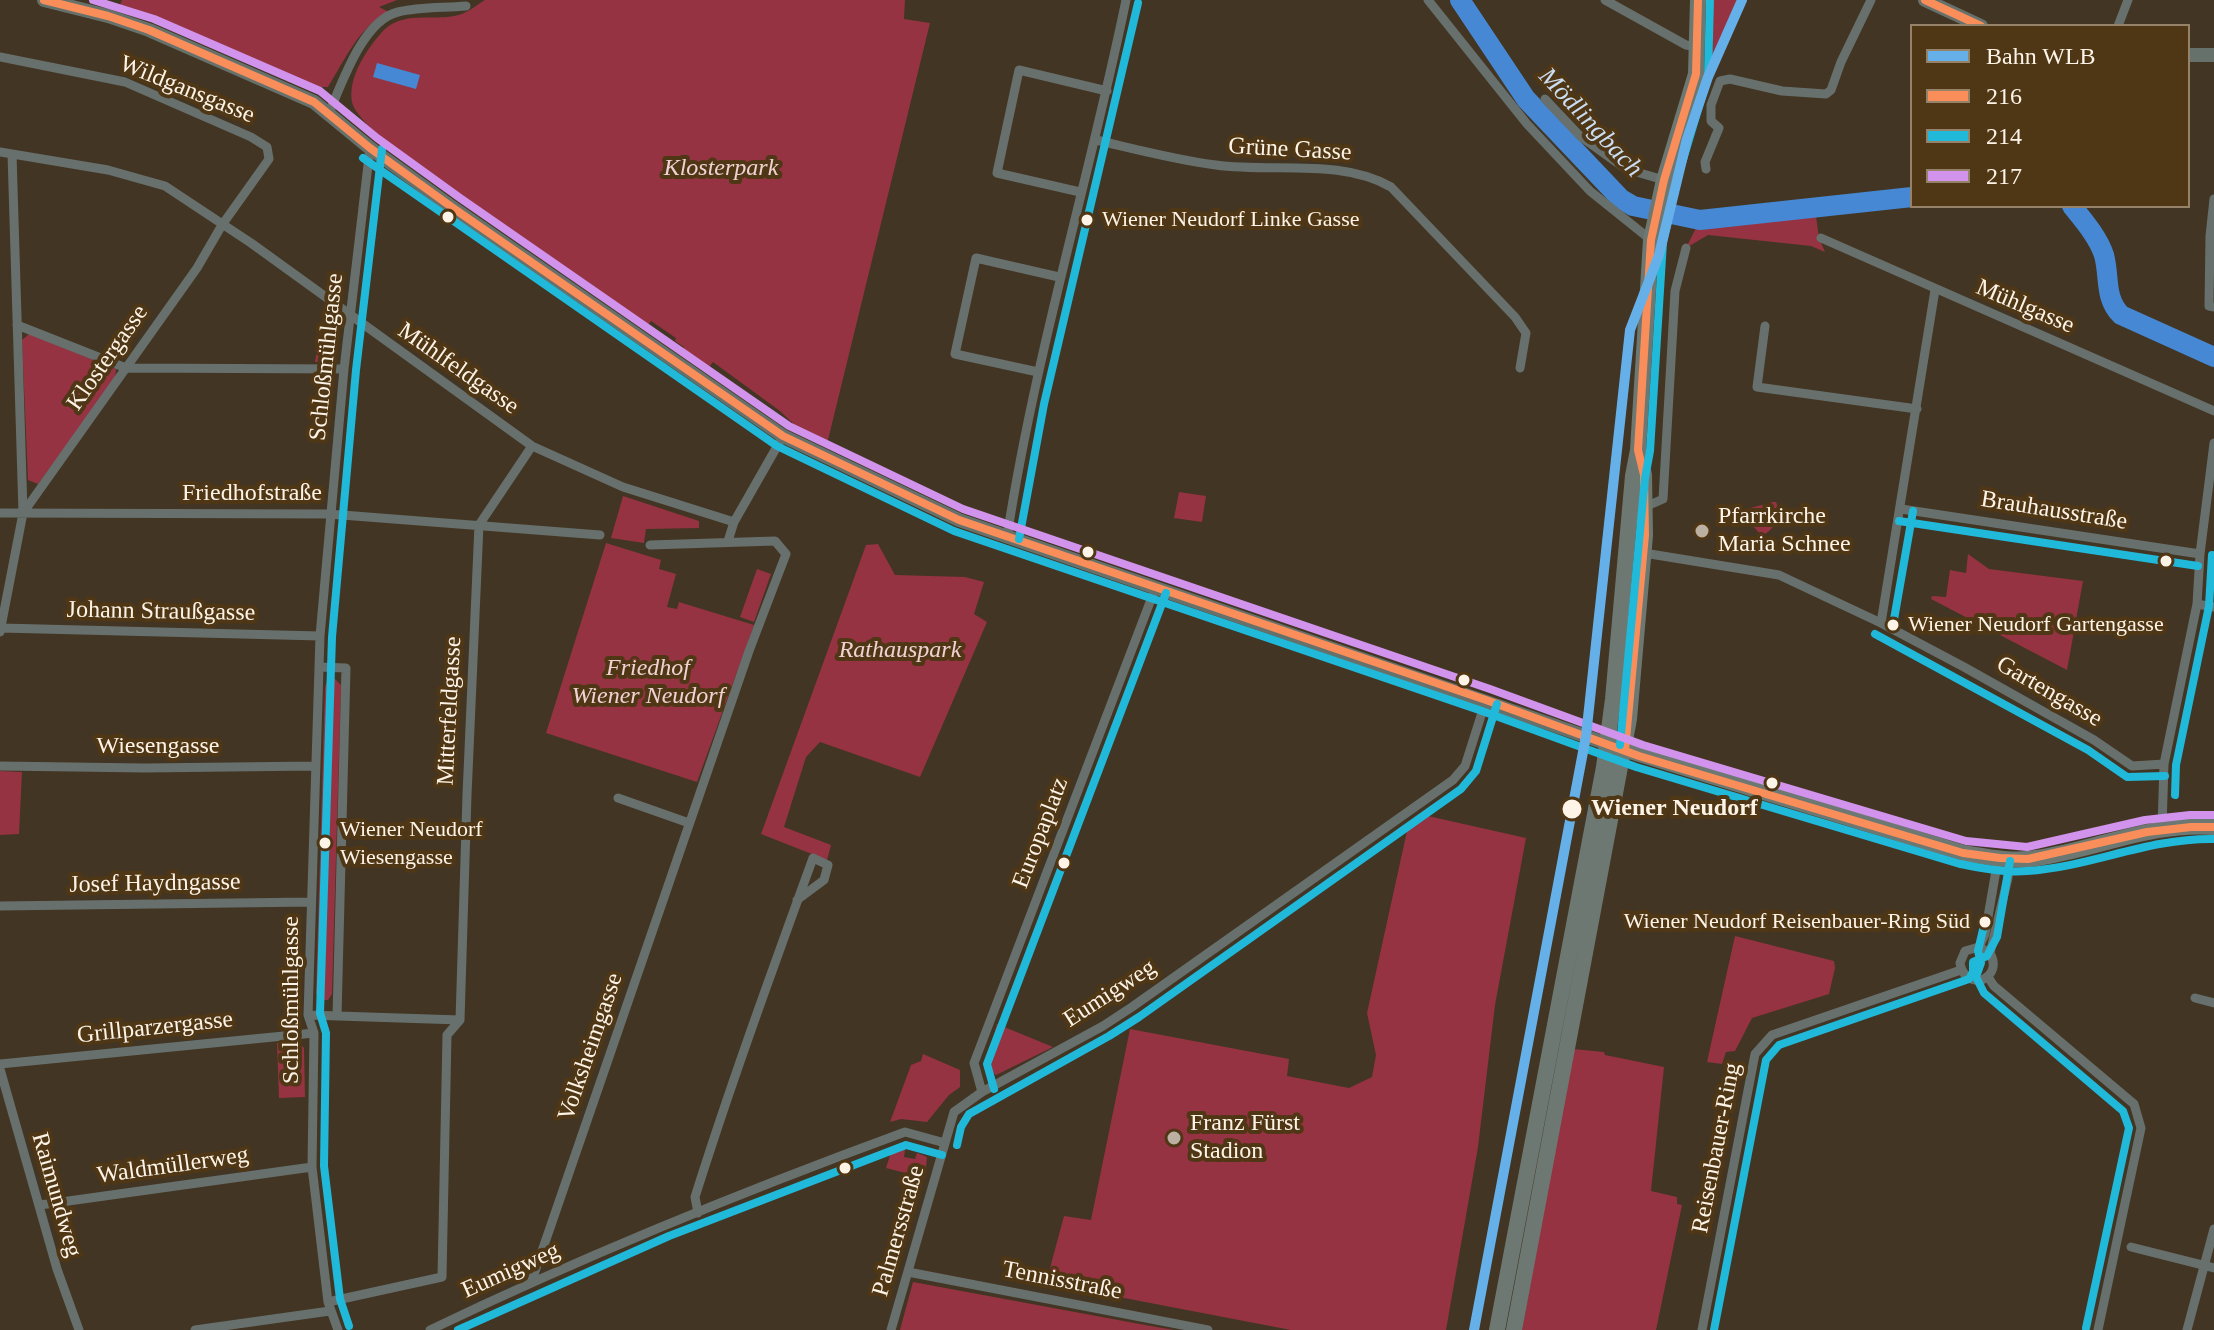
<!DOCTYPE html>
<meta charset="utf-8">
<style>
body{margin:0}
#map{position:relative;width:2214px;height:1330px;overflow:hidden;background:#423523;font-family:"Times New Roman",serif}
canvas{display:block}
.legend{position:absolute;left:1910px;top:24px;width:280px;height:184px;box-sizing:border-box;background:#4f3716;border:2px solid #958269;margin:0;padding:10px 14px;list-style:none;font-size:24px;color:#fdf3e6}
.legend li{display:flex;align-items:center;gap:16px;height:40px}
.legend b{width:40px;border:2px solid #958269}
</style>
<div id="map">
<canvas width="2214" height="1330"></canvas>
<ul class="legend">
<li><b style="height:10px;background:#66b0ea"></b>Bahn WLB</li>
<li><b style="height:10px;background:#fa8e5a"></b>216</li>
<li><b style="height:10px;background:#20b9da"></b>214</li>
<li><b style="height:10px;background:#d193ec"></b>217</li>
</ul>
</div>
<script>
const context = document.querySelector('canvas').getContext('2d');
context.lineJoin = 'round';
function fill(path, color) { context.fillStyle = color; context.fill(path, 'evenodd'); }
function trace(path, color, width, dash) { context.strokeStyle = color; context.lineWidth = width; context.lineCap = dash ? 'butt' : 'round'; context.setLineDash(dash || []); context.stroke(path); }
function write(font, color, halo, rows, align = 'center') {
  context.font = font + ' "Times New Roman",serif'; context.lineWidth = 8; context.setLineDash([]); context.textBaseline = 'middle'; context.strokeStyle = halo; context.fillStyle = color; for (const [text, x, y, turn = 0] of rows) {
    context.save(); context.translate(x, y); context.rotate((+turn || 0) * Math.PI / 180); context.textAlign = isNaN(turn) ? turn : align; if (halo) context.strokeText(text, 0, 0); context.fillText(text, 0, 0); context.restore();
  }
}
const green = new Path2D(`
 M122,0H397L379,7L389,12C359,26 345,60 328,87H308L120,5Z
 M485,0H905L904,19L930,23L827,444L802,432L780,411L713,362L705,372L680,355L684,347L675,341L676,338L651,321L645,329L623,314C579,283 360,141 352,102C347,78 368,47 383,31C405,8 439,24 464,13C471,10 478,4 485,0Z
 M1710,0H1737L1706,73C1707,65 1712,56 1713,47C1715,32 1705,22 1710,0Z
 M1815,209L1819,238L1825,252L1811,246L1708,235L1686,248L1699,222Z
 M324,308L334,314L339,333L334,361L315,362Z
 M29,334L116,369L115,379L38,484L28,480L22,340Z
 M1179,492L1206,496L1202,522L1174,518Z
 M623,496L699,521V528L646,529L644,543L611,538Z
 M1773,502H1776C1782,516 1775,529 1762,536L1739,511Z
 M606,543L661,560L659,569L676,574L667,607L677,609L679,602L754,625L697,782L546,733Z
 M878,544L895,575L965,577L984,582L974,614L987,622L920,777L820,742L806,757L784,827L831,845L827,860L761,834L866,545Z
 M1968,554L1989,569L2083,581L2067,670L1931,599L1932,596L1946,597L1950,570L1966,573Z
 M757,569L771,574L754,622L740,617Z
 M335,679L341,685L332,994L328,1000H321L316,994L325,687L327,681Z
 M0,771L22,772L19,834L0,835Z
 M1419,814L1526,838L1495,1005L1478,1147L1446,1330H1291L1046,1283L1064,1216L1091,1220L1130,1029L1289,1059L1287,1076L1349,1088L1372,1077L1376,1055L1367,1013L1409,822Z
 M1735,936L1834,961L1835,968L1829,994L1752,1018L1735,1051L1726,1052L1722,1064L1707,1062Z
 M997,1024L1053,1047L996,1075L988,1068L987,1059Z
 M296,1040L304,1048L305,1097L279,1098L277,1043Z
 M1573,1049L1604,1052L1605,1055L1664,1067L1651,1191L1677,1197V1204L1682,1205L1656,1330H1522Z
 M923,1054L960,1070V1087L949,1095L927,1122L901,1119L890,1122L911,1065L921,1061Z
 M892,1149L905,1150L904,1157L915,1159L917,1153L927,1157L925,1178L886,1168Z
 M913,1282L1145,1325L1174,1330H900Z`);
const water = new Path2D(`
 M377,63L420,75L416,89L373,77Z`);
const river = new Path2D(`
 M1460,0L1526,99L1621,199L1633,206L1700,220L1912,197
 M2072,206C2084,221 2098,237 2104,255C2110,277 2104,298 2121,315L2214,357`);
const street = new Path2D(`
 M1428,0L1527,124L1590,191L1651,240
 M1605,0L1686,45L1698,47
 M2118,26L2128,0
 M0,57L125,82L251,137L267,147L269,159L222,225L197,268L23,513
 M1545,99L1580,136L1626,169L1664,180
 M329,113C342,83 363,20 398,12C419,7 444,8 466,6
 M1096,140C1135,149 1176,160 1216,165C1273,173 1341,158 1391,187L1515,317L1526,333L1520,368
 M0,152L108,170L165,186L251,243L532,446L623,487L734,522
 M1706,169L1705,162L1719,128L1711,121V105L1720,81L1730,79L1782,91L1826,94L1831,90L1841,62L1871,0
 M1080,192L997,173L1019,70L1107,91
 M2214,199L2210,236L2209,306L2214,307
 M1821,238L2214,411
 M17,325L126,368L344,369
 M1765,326L1757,387L1917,409
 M1038,372L955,354L976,258L1059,277
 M1645,507L1663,499L1675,291L1686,248
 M1901,509L2200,554
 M0,513L329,514L600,535
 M1007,537C1035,355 1089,180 1126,0
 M728,541L734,522L783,436
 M1644,553L1779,575L1881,623L1964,667L2094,740L2132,766L2164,764
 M2197,604L2214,607
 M1881,623L1935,290
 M1,628L320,636
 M0,632L23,513L12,154
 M319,667L346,668L337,1016
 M0,766L144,768L316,766
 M618,798L689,823
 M2162,828L2164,764L2197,604L2200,554L2214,443
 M0,906L311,902
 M1979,947L1985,934L1998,859
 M1990,953L1979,947L1965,951L1960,963C1962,976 1970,981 1982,980C1994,974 1996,964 1990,953L2008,878L2009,860
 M1988,977L1994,986L2134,1104L2141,1128L2098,1330
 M2195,998L2214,1003
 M308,1015L460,1020
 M0,1064L314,1033
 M0,1069L57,1269L79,1330
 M982,1092L974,1063L1155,589
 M40,1205L312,1167
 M698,1213L695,1197C731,1083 772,971 813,858L828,865L824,880L797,900
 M2131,1247L2214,1268
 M908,1272L1208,1330
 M531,1283L749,651L786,554L775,541L650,545
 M328,1302L442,1277L447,1035L460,1020L467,795L479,525L532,446
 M195,1330L330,1311
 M338,1330L328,1302L312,1167L314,1033L308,1015L320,636L344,369L370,148
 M430,1330C584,1256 744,1191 905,1132L945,1143
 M891,1330L954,1112L982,1092L1103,1026L1132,1007L1453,780L1465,766L1486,700
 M1702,1330L1755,1054L1772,1035L1961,970
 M2187,1330L2214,1229`);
const secondary = new Path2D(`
 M44,0L108,16L149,30L314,102L370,148L453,208L783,436L959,520L1608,744
 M1925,0L1981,26
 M2188,55H2214`);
const primary = new Path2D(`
 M1617,747L1963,853C1988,857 2012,862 2037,858C2097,849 2152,822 2214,827
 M1497,1330L1604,767L1613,699L1633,476L1638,450L1651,240L1664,180L1696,74L1698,0
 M1514,1330L1629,719L1645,535L1644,475L1640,456`);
const bus1 = new Path2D(`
 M44,0L108,16L149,30L314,102L370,148L453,208L783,436L959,520L1486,700L1639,756L1963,853L2000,858L2028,859L2147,832L2191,827H2214
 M1925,0L1981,26
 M1625,750L1645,535L1644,475L1638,450L1651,240L1664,180L1696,74L1698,0`);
const bus2 = new Path2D(`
 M363,158L777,446L954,531L1482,711L1636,767L1960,864C1982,868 2004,873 2027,871C2091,867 2147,838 2214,839
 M1899,521L2198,566
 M1019,539L1044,404L1138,3
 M1893,625L1913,511
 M1875,634L2088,750L2127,777L2165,776
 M1620,745L1645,478L1650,451L1663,242L1676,183L1708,76L1710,0
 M2175,795L2176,765L2209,606L2212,555
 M1985,921L1978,951L1981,963L1976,977L1984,993L2123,1111L2129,1128L2086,1328
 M994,1089L987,1064L1166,593
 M957,1145L961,1127L969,1114L1109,1036L1139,1017L1461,789L1476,771L1497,704
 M349,1326L340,1299L324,1166L326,1033L320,1013L332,637L356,370L382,149
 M458,1330L669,1236L906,1145L942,1155
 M1714,1330L1766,1060L1779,1045L1969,979L1973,972V962L1987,956L1997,937L2010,861`);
const bus3 = new Path2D(`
 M93,0L154,19L320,91L377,138L460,198L789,426L963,509L1490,689L1643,745L1966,841L2027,847L2145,820L2190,815H2214`);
const rail1 = new Path2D(`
 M1474,1330L1586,736L1630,330L1659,255L1687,139L1708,77L1742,0`);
const markers = [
 [448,217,7,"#fdf3e6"],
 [1087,220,7,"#fdf3e6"],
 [1702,531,8,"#bcb0a2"],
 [1088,552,7,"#fdf3e6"],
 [2166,561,7,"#fdf3e6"],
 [1893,625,7,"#fdf3e6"],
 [1464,680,7,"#fdf3e6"],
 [1772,783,7,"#fdf3e6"],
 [1572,809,11,"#fdf3e6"],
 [325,843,7,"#fdf3e6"],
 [1064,863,7,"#fdf3e6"],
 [1985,922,7,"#fdf3e6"],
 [1174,1138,8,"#bcb0a2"],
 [845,1168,7,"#fdf3e6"]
];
const busNames = [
 ["Wiener Neudorf Linke Gasse",1102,220],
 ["Wiener Neudorf Gartengasse",1908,625],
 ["Wiener Neudorf",340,830],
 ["Wiesengasse",340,858],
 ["Wiener Neudorf Reisenbauer-Ring Süd",1970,922,"right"]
];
const streetNames = [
 ["Wildgansgasse",187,90,22],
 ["Grüne Gasse",1290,150,3],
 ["Mühlgasse",2025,307,23],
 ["Schloßmühlgasse",327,357,-84],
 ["Klostergasse",108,358,-55],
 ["Mühlfeldgasse",458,369,35],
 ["Friedhofstraße",252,494],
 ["Brauhausstraße",2054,511,9],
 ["Johann Straußgasse",161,612,1],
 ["Gartengasse",2049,692,30],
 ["Mitterfeldgasse",450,711,-87],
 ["Wiesengasse",158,747],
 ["Europaplatz",1041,833,-69],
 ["Josef Haydngasse",155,884,-1],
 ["Eumigweg",1110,994,-33],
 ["Schloßmühlgasse",292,1000,-90],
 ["Grillparzergasse",155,1028,-6],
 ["Volksheimgasse",591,1047,-71],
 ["Reisenbauer-Ring",1717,1148,-79],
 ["Waldmüllerweg",173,1166,-8],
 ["Raimundweg",56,1195,74],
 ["Palmersstraße",899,1231,-74],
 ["Eumigweg",511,1271,-24],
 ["Tennisstraße",1062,1281,11]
];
const parkNames = [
 ["Klosterpark",721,169],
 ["Rathauspark",900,651],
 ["Friedhof",648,669],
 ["Wiener Neudorf",648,697]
];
const poiNames = [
 ["Pfarrkirche",1718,517],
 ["Maria Schnee",1718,545],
 ["Franz Fürst",1190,1124],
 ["Stadion",1190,1152]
];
const stopNames = [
 ["Wiener Neudorf",1591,809]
];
const waterNames = [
 ["Mödlingbach",1590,123,47]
];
fill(green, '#953342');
fill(water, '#4688d4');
trace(river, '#4688d4', 20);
trace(street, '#67706d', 9);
trace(secondary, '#67716b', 14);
trace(primary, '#6d7872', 16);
trace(bus1, '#fa8e5a', 8);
trace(bus2, '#20b9da', 8);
trace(bus3, '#d193ec', 8);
trace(rail1, '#66b0ea', 10);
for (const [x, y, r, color] of markers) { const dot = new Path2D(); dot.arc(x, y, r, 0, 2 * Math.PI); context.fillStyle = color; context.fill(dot); trace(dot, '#4f3716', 3); }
write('22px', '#fdf3e6', '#4f3716', busNames, 'left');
write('24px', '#fdf3e6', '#4f3716', streetNames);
write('italic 24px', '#f1d2d3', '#4f3716', parkNames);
write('24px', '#fdf3e6', '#4f3716', poiNames, 'left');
write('bold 24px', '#fdf3e6', '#4f3716', stopNames, 'left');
write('italic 26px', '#cbddf2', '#4f3716', waterNames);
</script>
